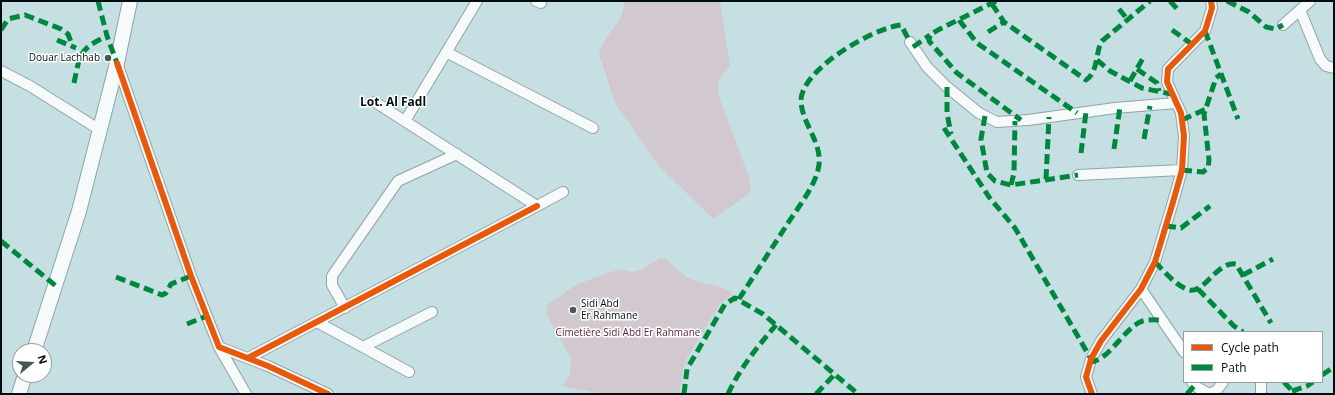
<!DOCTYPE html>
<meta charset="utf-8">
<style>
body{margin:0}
#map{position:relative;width:1335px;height:395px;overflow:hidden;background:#c6dfe3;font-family:"Open Sans",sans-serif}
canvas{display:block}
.frame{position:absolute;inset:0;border:2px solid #010e11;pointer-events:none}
.legend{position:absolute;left:1183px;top:331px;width:140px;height:52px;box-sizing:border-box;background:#fff;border:1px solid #999fa0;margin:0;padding:5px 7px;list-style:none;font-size:12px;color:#010e11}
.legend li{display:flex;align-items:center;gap:8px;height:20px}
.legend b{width:20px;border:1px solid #999fa0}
.north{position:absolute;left:12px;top:343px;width:40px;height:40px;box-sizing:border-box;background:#fff;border:1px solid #999fa0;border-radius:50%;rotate:72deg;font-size:11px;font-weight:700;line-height:16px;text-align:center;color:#010e11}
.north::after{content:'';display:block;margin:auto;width:14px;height:18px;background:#46575a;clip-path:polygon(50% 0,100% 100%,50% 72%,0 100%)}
</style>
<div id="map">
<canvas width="1335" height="395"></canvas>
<div class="frame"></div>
<ul class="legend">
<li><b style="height:5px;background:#e8590c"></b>Cycle path</li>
<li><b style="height:5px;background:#00873e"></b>Path</li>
</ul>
<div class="north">N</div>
</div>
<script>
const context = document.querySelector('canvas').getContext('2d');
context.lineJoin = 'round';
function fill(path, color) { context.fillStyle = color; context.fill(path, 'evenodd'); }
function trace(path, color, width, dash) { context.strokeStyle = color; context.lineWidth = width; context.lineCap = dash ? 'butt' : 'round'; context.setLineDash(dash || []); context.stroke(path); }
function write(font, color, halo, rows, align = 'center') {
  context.font = font + ' "Open Sans",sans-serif'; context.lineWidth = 3; context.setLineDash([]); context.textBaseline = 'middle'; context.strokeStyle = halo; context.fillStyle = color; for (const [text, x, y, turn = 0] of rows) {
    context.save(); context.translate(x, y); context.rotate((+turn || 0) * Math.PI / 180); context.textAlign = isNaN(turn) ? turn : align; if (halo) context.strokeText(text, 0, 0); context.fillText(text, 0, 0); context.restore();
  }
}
const green = new Path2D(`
 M624,1H720L730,66L719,80L718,94L749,177L751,189L747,195L713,219L658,165L615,103L599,54C603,34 625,23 624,1Z
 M660,258L667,259C673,267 682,274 691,279C706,287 719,281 734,295L721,302L687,358L683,370L679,394H602L561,386L570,375L571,359L546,313L547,305L577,284L620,269L632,272L641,270Z`);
const street = new Path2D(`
 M536,1L541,3
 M1300,10L1320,59L1326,66L1334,68
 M1283,25L1310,1
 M910,42L927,67L947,87L979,113L997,122L1028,120L1115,108L1176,103
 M446,52L593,128
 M117,63L191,276L219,347L268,366L328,394
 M1,71L30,86L100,130
 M375,102L537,206L563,192
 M405,121L477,1
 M1078,175L1182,170
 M1141,289L1184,352
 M345,308L332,285V276L398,181L457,154
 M317,322L409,372
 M219,347L246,394
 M363,347L432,312
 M248,358L537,206
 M1192,382L1198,388L1210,394L1217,390L1223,382
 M1092,394L1086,377L1091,359L1101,341L1141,289L1155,262L1173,202L1182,170L1184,136L1181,113L1167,82L1168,69L1205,31L1212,8L1211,1
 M1261,394V382`);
const secondary = new Path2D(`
 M34,351L79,211L117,63L130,1
 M19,394L25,375`);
const quiet = new Path2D(`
 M98,1L107,36L117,63
 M996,1L938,30L930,35L929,41L957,73L1021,120
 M1170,1L1179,11
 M1227,1L1249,12L1266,27L1275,29L1283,25
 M992,4L1004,22L1086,80C1099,71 1095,52 1102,41L1150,1
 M1119,9L1128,20
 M959,20L977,43L1077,113
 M1,30L8,19L25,15L61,29L68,34L73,47
 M1172,30L1193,45
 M1205,31L1238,119
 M988,32L1004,22
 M57,40L76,48
 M913,47L930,35
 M1097,60L1110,71L1142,88L1171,94
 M1137,69L1157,83L1159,91
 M1130,81L1143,58
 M74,83C80,54 79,49 107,36
 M947,87V113L951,134
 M985,116L981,139L987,173L995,181L1011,185L1078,175
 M1182,120L1206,109
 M944,128L989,197L1015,228L1091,359
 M1144,139L1150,106
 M1114,149L1120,107
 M1081,153L1086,112
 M1182,170L1203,172L1208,168L1209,160L1204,114L1216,78L1221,74
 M1046,179L1049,117
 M1011,185L1014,173L1015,121
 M1166,226L1181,228L1210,206
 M1,241L56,286
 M1155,262C1164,271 1176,286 1189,290C1204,294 1217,261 1236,264L1271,323
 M1243,275L1273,259
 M116,277L162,295L166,293L171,284L191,276
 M1198,289L1234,326L1243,332
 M739,299C755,274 772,248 788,223C799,206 813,189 818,170C825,144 801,124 801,100C802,69 873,28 901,25L910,42
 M187,324L207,316
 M1089,362C1108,362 1122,331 1140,322C1146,319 1156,320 1162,320
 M1322,375L1334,367
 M1284,382L1295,394
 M1292,391L1307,386L1313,382
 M684,394L687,369L725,304L735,298L763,314L858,394
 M728,394C740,368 758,346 776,325
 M816,394L835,374
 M1187,394L1195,385`);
const cycleway = new Path2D(`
 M117,63L191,276L219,347L268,366L328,394
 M248,358L537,206
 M1092,394L1086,377L1091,359L1101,341L1141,289L1155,262L1173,202L1182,170L1184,136L1181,113L1167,82L1168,69L1205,31L1212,8L1211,1`);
const markers = [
 [108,58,4,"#46575a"],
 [573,310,4,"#46575a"]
];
const poiNames = [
 ["Douar Lachhab",100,58],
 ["Sidi Abd",581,304,"left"],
 ["Er Rahmane",581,316,"left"]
];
const parkNames = [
 ["Cimetière Sidi Abd Er Rahmane",628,333]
];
const quarterNames = [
 ["Lot. Al Fadl",393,103]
];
fill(green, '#d2c9d0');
trace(street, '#90a4a6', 12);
trace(secondary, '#90a4a6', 16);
trace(street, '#f6fafb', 10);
trace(secondary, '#f6fafb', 14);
trace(quiet, '#00873e', 5, [10, 5]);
trace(cycleway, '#e8590c', 6);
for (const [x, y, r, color] of markers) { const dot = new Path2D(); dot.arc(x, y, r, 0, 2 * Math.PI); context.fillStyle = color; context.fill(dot); trace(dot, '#fff', 1.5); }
write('10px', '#010e11', '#fff', poiNames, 'right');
write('10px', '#5c2537', '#fff', parkNames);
write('bold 12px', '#010e11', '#fff', quarterNames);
</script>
